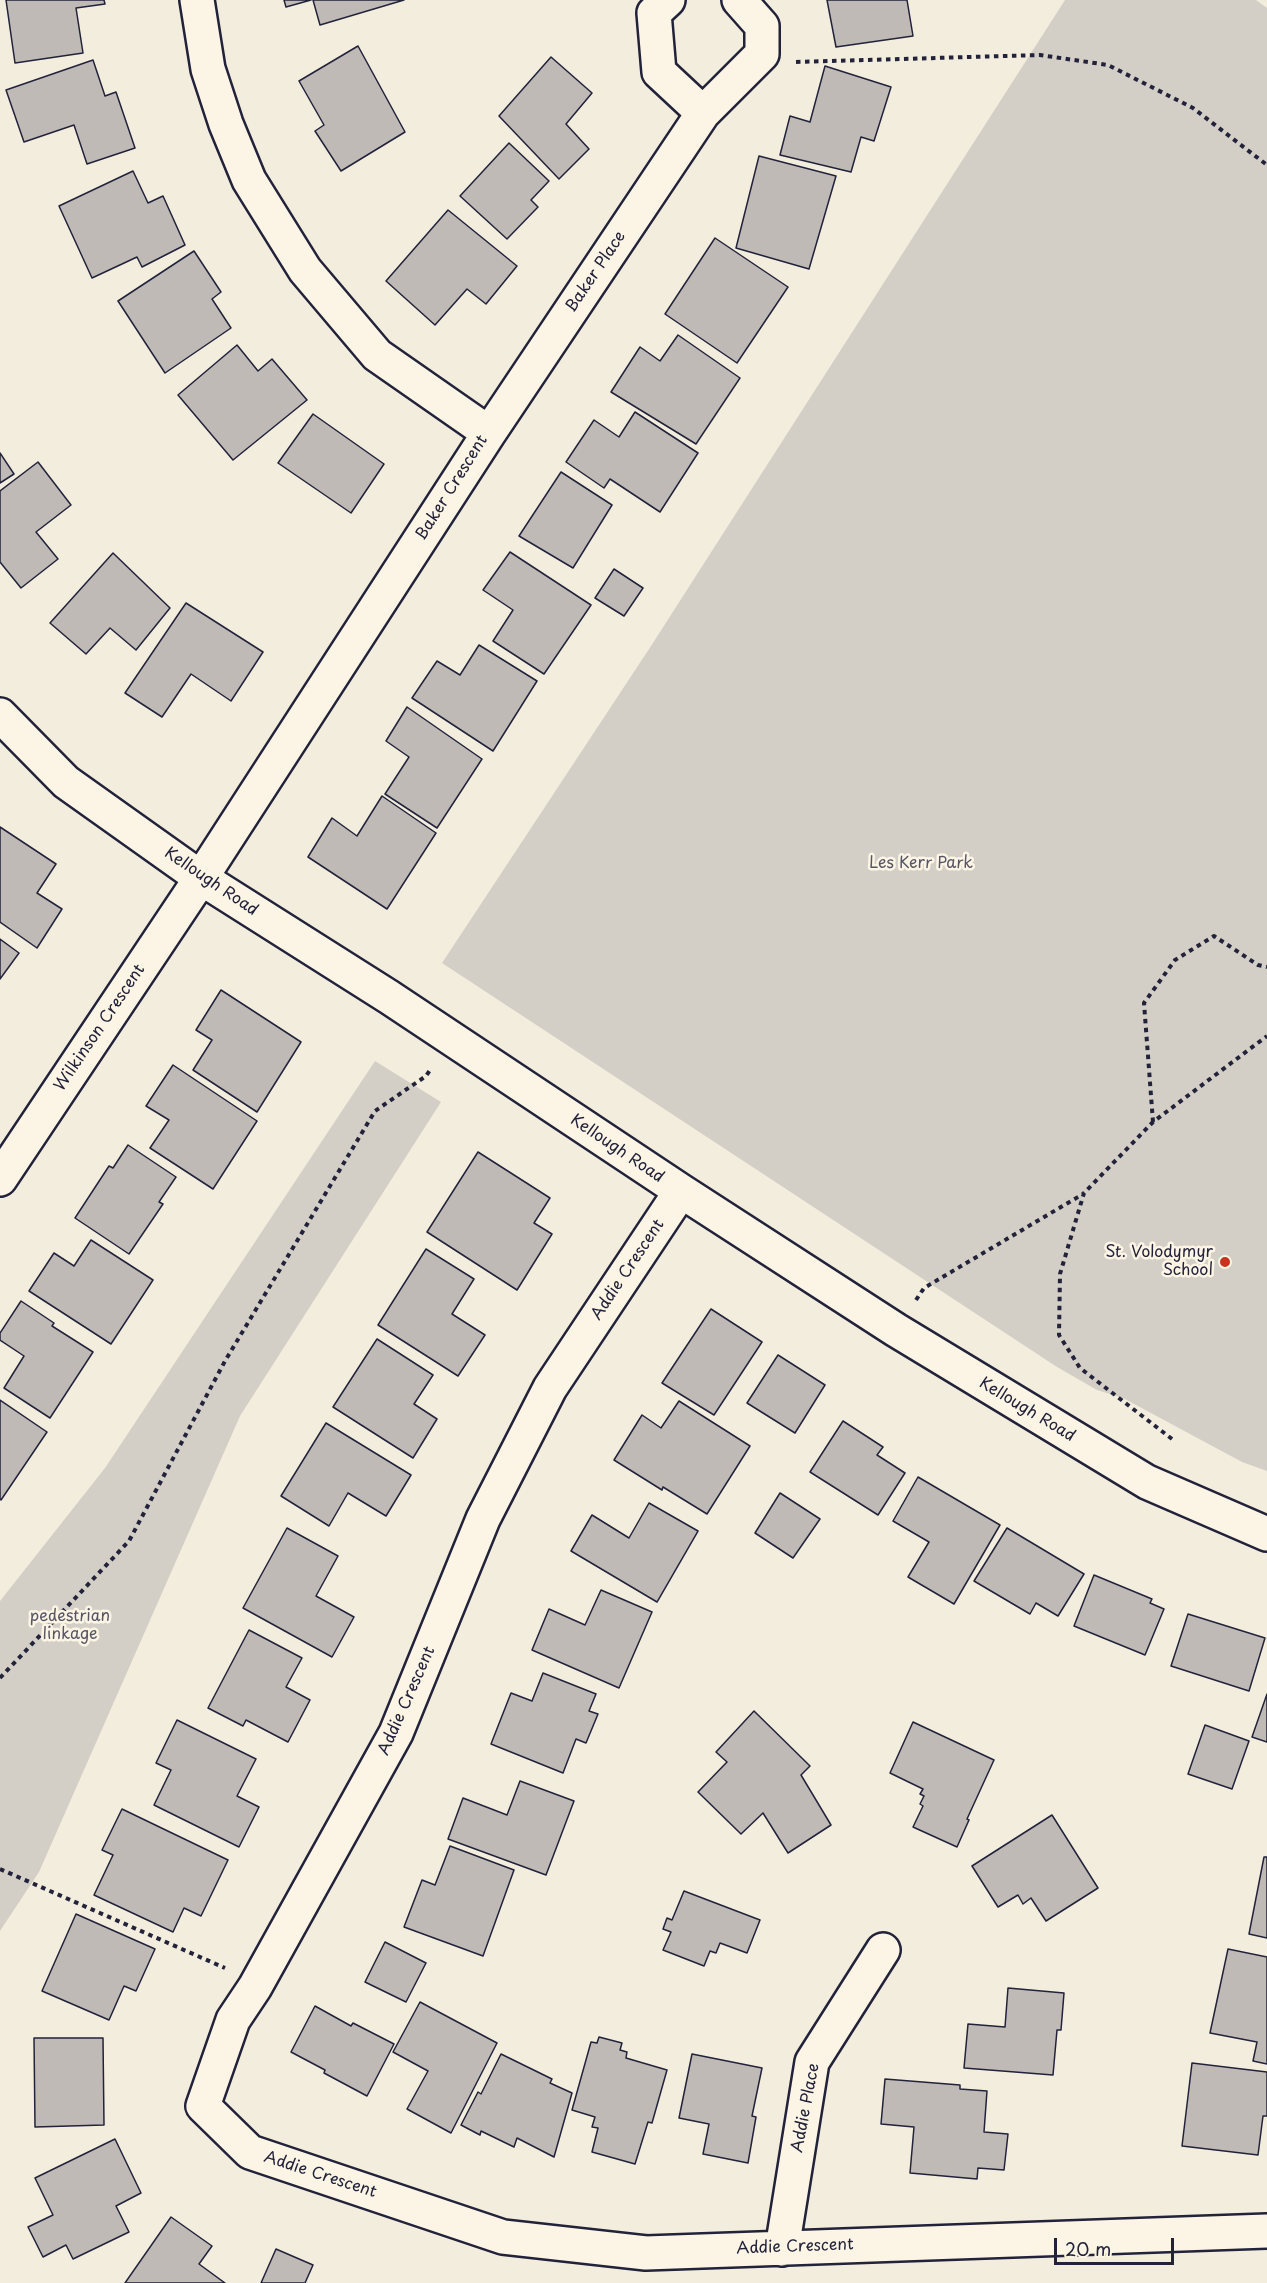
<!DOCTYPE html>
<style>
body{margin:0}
#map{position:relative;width:1267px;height:2283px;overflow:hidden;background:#f3edde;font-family:"Playpen Sans",sans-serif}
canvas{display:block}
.scale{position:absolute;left:1054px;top:2238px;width:120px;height:27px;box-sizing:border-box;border:3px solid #22223b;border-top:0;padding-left:8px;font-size:18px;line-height:21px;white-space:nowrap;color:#22223b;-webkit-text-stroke:4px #fcf5e5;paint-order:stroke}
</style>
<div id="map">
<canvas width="1267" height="2283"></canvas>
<div class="scale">20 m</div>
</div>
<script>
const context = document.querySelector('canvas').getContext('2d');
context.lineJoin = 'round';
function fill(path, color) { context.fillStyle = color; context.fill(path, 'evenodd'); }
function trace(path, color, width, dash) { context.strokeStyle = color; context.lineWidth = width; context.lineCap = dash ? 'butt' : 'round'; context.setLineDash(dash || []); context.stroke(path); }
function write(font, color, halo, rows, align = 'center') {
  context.font = font + ' "Playpen Sans",sans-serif'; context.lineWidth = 5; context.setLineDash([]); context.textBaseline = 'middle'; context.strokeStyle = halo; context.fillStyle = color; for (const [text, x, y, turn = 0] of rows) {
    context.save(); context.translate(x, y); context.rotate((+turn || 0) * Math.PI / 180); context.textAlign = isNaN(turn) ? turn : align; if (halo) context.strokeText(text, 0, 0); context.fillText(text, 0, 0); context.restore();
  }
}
const green = new Path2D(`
 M1065,0H1256L1267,8V1471L1242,1462L1123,1398L1097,1390L1057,1367L442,963L651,646Z
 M375,1061L441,1102L240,1416L39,1872L0,1931V1601L105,1468Z`);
const building = new Path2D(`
 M6,0H104L105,4L76,8L83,53L15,63Z
 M284,0H311L286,7Z
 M313,0H404L320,25Z
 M827,0H907L913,36L836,47Z
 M358,46L405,132L341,171L315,131L324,125L299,81Z
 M551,57L592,93L566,124L589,149L559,179L499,116Z
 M93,60L105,96L116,92L135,148L87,164L74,125L24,142L6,90Z
 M825,66L891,87L874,141L861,137L851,172L780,155L790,116L810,122Z
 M509,143L549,181L531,200L538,207L507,239L460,196Z
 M759,156L836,176L809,269L736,248Z
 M133,171L148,203L163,196L185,245L142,267L137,257L92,278L59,206Z
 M448,210L517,266L486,304L467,289L435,325L386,281Z
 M715,238L788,287L737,363L665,314Z
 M194,251L221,292L212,299L231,328L165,373L118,301Z
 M678,335L740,378L696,444L611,392L640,347L660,361Z
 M237,345L258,371L272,359L307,400L233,460L178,395Z
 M635,412L698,453L660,512L610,479L604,488L566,462L594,420L619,437Z
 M313,414L384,464L351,513L278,463Z
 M0,453L14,474L0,483Z
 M38,462L71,505L36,532L58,559L21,588L0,562V491Z
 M561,472L612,505L573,568L519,536Z
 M510,552L591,605L544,674L493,641L513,610L483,590Z
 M113,553L170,608L136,650L110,628L86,654L50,623Z
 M614,569L643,588L624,616L595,598Z
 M186,603L263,652L231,701L191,674L162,717L125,693Z
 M479,645L537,681L493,751L412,698L437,661L460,675Z
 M407,707L482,759L437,828L385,794L409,757L386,741Z
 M382,796L436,833L387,909L308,857L332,818L357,836Z
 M0,827L56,864L37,893L62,909L37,948L0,922Z
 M0,939L19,953L0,979Z
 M221,990L301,1042L257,1112L193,1070L212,1040L196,1030Z
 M173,1065L257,1121L213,1189L150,1148L169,1120L146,1106Z
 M128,1145L176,1177L159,1202L163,1204L129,1254L75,1218L109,1166L113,1168Z
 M478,1152L550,1198L534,1223L552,1234L517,1290L427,1232Z
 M91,1240L153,1280L111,1344L29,1291L54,1253L74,1266Z
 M426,1249L474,1279L452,1314L485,1335L458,1376L378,1325Z
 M21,1301L54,1323L52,1326L93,1352L50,1418L4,1388L24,1356L0,1340V1333Z
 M711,1309L762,1342L714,1415L662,1383Z
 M377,1339L433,1375L414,1404L437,1419L413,1458L333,1407Z
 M778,1355L825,1385L795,1433L747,1403Z
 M0,1400L47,1432L1,1500L0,1499Z
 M679,1401L750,1446L707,1514L663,1487L662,1490L614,1460L642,1415L661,1428Z
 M843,1421L883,1447L877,1455L905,1473L878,1515L810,1472Z
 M326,1423L411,1475L386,1516L348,1493L329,1526L281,1496Z
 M918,1477L1000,1525L954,1604L908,1577L929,1542L893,1521Z
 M780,1493L820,1519L793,1558L755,1533Z
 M649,1503L698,1531L657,1602L571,1551L592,1515L629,1538Z
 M287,1528L338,1556L316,1596L354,1617L332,1657L243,1608Z
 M1007,1528L1084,1574L1058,1616L1036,1603L1030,1614L974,1581Z
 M1094,1575L1152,1599L1150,1603L1164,1609L1145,1655L1074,1626Z
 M601,1590L652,1612L619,1688L532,1650L549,1609L585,1625Z
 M1188,1614L1265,1638L1249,1691L1171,1666Z
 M249,1630L302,1658L286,1687L310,1700L288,1742L246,1720L243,1726L208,1708Z
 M543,1673L596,1694L589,1711L598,1714L586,1743L576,1739L563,1773L491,1744L511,1693L532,1701Z
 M1267,1694V1742L1252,1737Z
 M754,1711L810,1766L801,1775L831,1825L788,1853L763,1813L741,1834L698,1792L727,1762L716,1752Z
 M177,1720L256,1759L237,1796L259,1807L239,1847L154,1805L171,1770L156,1763Z
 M913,1722L994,1760L967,1819L969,1820L957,1847L913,1827L923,1806L920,1804L924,1796L920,1794L923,1789L890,1773Z
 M1205,1725L1249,1741L1232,1789L1188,1774Z
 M520,1781L574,1801L546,1875L448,1839L463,1798L507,1815Z
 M122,1809L228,1860L201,1916L184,1908L173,1932L94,1895L113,1855L102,1850Z
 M1052,1815L1098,1888L1046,1921L1031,1898L1023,1904L1018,1895L998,1907L972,1866Z
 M450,1846L514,1870L483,1956L404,1927L422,1880L435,1885Z
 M1264,1857H1267V1938L1249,1934Z
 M684,1891L760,1920L747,1953L720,1943L716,1953L710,1951L704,1966L663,1950L671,1932L663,1929L667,1918L672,1920Z
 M76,1914L155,1949L136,1991L124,1986L109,2020L42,1991Z
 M385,1942L426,1963L406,2002L365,1982Z
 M1228,1949L1267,1957V2064L1253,2061L1257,2042L1210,2033Z
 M1008,1988L1064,1993L1061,2030H1057L1053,2075L964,2068L968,2024L1005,2027Z
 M420,2002L497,2043L451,2133L407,2109L428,2071L393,2052Z
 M315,2006L351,2026L353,2023L394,2044L367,2096L324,2073L325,2070L291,2052Z
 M599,2037L622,2043L620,2050L627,2052L626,2058L667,2070L652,2123L648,2122L635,2164L592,2152L598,2128L592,2127L595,2117L572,2110L591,2042L597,2043Z
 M34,2038H103L104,2125L35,2127Z
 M501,2054L552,2079L550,2083L572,2093L554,2157L517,2138L514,2147L481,2131L480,2135L461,2125L478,2092L481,2094Z
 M692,2054L762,2068L752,2116L756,2117L748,2163L703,2154L709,2124L679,2118Z
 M1192,2063L1267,2072V2116H1263L1258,2155L1182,2146Z
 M885,2079L960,2085V2089L987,2091L984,2132L1008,2134L1004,2170L978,2168L977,2179L910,2173L914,2127L881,2124Z
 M115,2139L141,2193L116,2206L129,2232L73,2259L66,2245L43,2257L28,2227L53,2215L35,2178Z
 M171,2217L212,2246L199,2264L225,2283H125Z
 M276,2249L313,2265L305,2283H261Z`);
const path = new Path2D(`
 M796,62L1040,55L1108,65L1193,108L1267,165
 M1153,1122L1144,1003L1175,960L1214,936L1258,965L1267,967
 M916,1300L924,1288L1083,1194
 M1172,1439L1080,1368L1059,1335L1060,1274L1084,1193L1153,1122L1267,1036
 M0,1678L129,1541L225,1361L375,1111L426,1076L430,1070
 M0,1869L225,1968`);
const street = new Path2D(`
 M668,0L654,13L659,72L703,113
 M489,433L703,113L762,54V26L739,0
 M0,715L66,782L201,878L389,997L681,1191L896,1330L1147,1482L1267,1534
 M0,1179L201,878L489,433L377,355L305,270L249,180L226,124L208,69L197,0
 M681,1191L550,1388L483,1519L396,1733L255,1987L233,2020L203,2106L250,2152L503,2237L646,2253L1267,2231
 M782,2249L812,2062L883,1950`);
const markers = [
 [1225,1262,6,"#c8321e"]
];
const streetNames = [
 ["Baker Place",596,272,-56],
 ["Baker Crescent",452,488,-58],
 ["Kellough Road",211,882,34],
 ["Wilkinson Crescent",100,1028,-56],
 ["Kellough Road",617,1149,34],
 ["Addie Crescent",628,1270,-56],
 ["Kellough Road",1027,1410,31],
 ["Addie Crescent",407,1701,-66],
 ["Addie Place",806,2108,-79],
 ["Addie Crescent",320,2175,18],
 ["Addie Crescent",795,2247,-2]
];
const parkNames = [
 ["Les Kerr Park",921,864],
 ["pedestrian",70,1617],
 ["linkage",70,1635]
];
const poiNames = [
 ["St. Volodymyr",1213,1253],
 ["School",1213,1271]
];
fill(green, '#d4cfc6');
fill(building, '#bfbab6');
trace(building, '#22223b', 1.5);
trace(street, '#22223b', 38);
trace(path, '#22223b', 4, [4.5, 4.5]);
trace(street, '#fcf5e5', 33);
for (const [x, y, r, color] of markers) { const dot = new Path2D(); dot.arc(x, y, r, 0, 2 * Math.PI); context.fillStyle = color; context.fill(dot); trace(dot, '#fcf5e5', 2); }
write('16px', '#22223b', '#fcf5e5', streetNames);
write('16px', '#575665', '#fcf5e5', parkNames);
write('16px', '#22223b', '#fcf5e5', poiNames, 'right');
</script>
